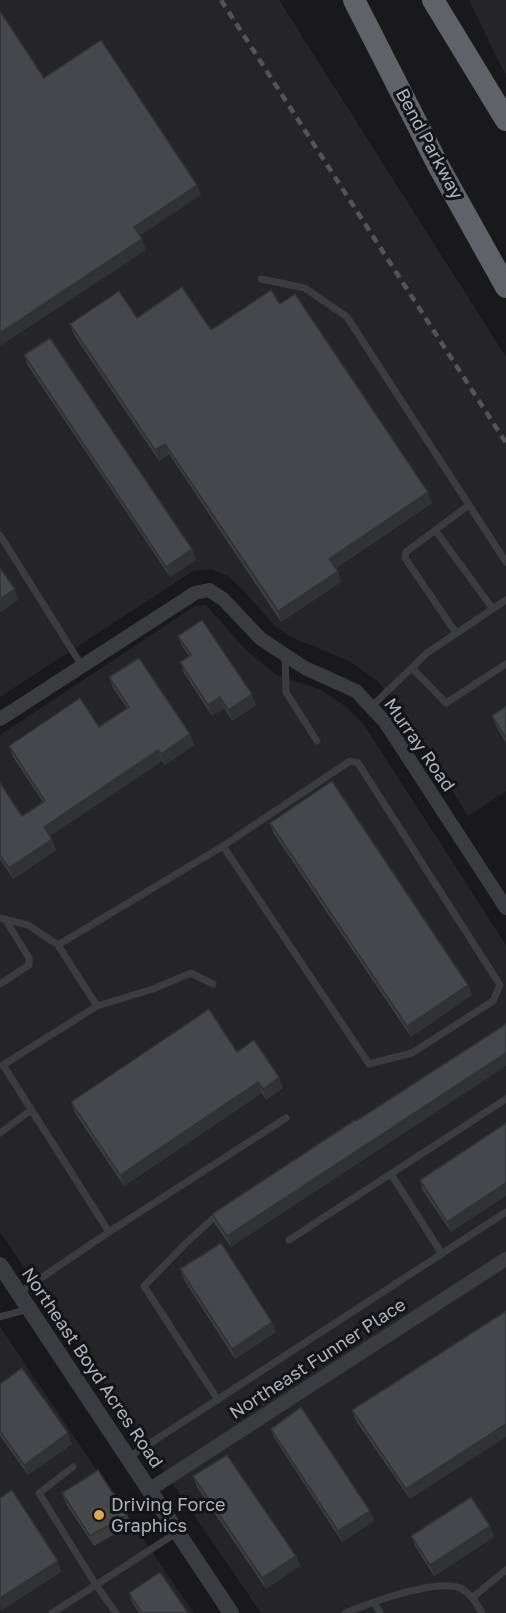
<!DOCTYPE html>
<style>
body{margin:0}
canvas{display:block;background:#19191b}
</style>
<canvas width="506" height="1613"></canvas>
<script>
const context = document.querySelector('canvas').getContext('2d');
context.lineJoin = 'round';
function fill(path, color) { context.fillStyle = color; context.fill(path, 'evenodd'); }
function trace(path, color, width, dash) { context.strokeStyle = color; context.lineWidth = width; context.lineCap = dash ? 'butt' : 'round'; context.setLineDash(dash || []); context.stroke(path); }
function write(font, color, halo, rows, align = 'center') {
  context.font = font + ' "Golos Text",sans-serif'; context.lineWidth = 6; context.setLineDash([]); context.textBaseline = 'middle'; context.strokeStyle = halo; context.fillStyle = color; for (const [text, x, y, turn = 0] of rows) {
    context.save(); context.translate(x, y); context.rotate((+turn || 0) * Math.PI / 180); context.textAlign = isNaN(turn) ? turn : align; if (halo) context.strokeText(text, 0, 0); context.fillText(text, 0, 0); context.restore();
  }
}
const built = new Path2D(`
 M0,0H279L506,357V791L468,816L401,707L376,680L349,661L291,637L275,626L243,590L228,576L211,569L193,571L0,697Z
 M469,0H506V74L499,62Z
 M206,605L246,650L277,675L319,689L345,706L364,725L506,945V1613H261L0,1232V735L195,606Z
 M0,1327L188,1605L194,1613H0Z`);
const service = new Path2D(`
 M261,279L305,288L347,317L506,562
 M435,530L493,609
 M0,535L82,666
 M456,633L405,558L406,552L469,505
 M285,655L286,692L317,741
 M412,668L446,703L506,664
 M371,707L427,653L506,600
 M0,918L28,925L58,945L223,846L369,1064L412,1053L493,1001L500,985L358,763L350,761L223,846
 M58,945L97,1006L3,1065L109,1232
 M0,984L29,965V958L5,919
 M97,1006L153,989L191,973L213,984
 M0,1133L31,1110
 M391,1174L442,1254
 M289,1240L506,1099
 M19,1293L109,1232L286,1118
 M0,1317L29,1309
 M218,1400L144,1286L186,1243L219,1213
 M129,1457L506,1212
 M473,1597L506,1570
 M374,1602L380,1613
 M52,1613L96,1585L39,1493L73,1467
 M116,1613L96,1585L176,1533
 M345,1613C370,1603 431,1580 457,1587C469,1590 476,1603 482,1613`);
const minor = new Path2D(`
 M0,719L195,593L209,590L223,599L261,639L305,668L356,691L385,722L506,908
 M149,1490L506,1259`);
const tertiary = new Path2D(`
 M0,1265L231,1613`);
const trunk = new Path2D(`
 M354,0L439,167L506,287
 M433,0L506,120`);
const rail = new Path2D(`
 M221,0L506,443`);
const wall = new Path2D(`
 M280,304L432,503L336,568L341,582L281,622L169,454L159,461L74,335L70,324L137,318L211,330Z
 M24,355L196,560L170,577L28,366Z
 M178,636L256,705L232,721L224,708L212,716L184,673L180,662L189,656L182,646Z
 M109,677L190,734L194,745L165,765L162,761L50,836L56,850L13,879L0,859V783L22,816L43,802L13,757L9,746L99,727L127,708L113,688Z
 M506,706V743L496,726L492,716Z
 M270,823L468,985L472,995L411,1037L274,834Z
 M237,1052L283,1088L266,1100L262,1093L124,1186L75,1113L71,1102Z
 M355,1120L231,1247L215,1224L212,1214Z
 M506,1123L451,1232L423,1191L420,1180Z
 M180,1269L276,1332L235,1359L184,1280Z
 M506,1311L410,1499L356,1421L352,1410Z
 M0,1384L72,1444L28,1475L0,1436Z
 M271,1429L370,1511L374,1521L342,1542L275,1439Z
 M193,1476L296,1556L300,1566L266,1589L197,1487Z
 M62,1493L127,1515L131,1525L94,1546L66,1504Z
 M490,1526L494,1537L434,1576L415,1546L411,1536Z
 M129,1593L188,1613H139L133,1604Z`);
const shadedWall = new Path2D(`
 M197,185L201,195L138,237L134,227Z
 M142,239L146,250L0,346V333Z
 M165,444L169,454L159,461L155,450Z
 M428,492L432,503L333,569L329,559Z
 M192,549L196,560L170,577L166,567Z
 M338,571L341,582L281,622L278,611Z
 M15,589L18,600L0,613V599Z
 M252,694L256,705L232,721L228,710Z
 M220,697L224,708L212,716L208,705Z
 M190,734L194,745L165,765L161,754Z
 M158,750L162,761L48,837L44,827Z
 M52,839L56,850L13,879L9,868Z
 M468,985L472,995L411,1037L407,1026Z
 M506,1053V1066L231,1247L227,1236Z
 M279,1077L283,1088L266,1100L263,1089Z
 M258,1082L262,1093L124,1186L120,1175Z
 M506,1183V1196L451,1232L447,1222Z
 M272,1322L276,1332L235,1359L232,1349Z
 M506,1424V1437L410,1499L406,1489Z
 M68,1433L72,1444L28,1475L24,1465Z
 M370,1511L374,1521L342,1542L338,1531Z
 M490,1526L494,1537L434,1576L430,1565Z
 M296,1556L300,1566L266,1589L262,1578Z
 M58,1561L61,1572L1,1611L0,1607V1598Z`);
const building = new Path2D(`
 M0,11L44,78L101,40L197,185L134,227L142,239L0,333Z
 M182,287L211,330L271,290L280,304L295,294L428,492L329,559L338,571L278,611L165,444L155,450L70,324L119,291L137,318Z
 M50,338L192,549L166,567L24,355Z
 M0,568L15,589L0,599Z
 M202,620L252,694L228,710L220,697L208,705L180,662L191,655L178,636Z
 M139,658L190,734L161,754L158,750L44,827L52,839L9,868L0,855V783L22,816L45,801L9,746L80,698L99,727L129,707L109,677Z
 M506,706V738L492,716Z
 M332,781L468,985L407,1026L270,823Z
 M209,1009L237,1052L254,1040L279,1077L263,1089L258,1082L120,1175L71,1102Z
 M506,1024V1053L227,1236L212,1214L355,1120L356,1121Z
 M506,1123V1183L447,1222L420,1180Z
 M221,1243L272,1322L232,1349L180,1269Z
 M506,1311V1424L406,1489L352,1410Z
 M22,1368L68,1433L24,1465L0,1431V1384Z
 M301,1407L370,1511L338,1531L271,1429Z
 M227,1455L296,1556L262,1578L193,1476Z
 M98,1470L127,1515L90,1536L62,1493Z
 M12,1490L58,1561L0,1598V1498Z
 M471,1497L490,1526L430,1565L411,1536Z
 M160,1572L188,1613H142L129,1593Z`);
const markers = [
 [99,1515,6,"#dda84f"]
];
const streetNames = [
 ["Bend Parkway",429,144,62],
 ["Murray Road",419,745,55],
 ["Northeast Funner Place",318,1359,-33],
 ["Northeast Boyd Acres Road",92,1368,56]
];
const poiNames = [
 ["Driving Force",111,1505],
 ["Graphics",111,1526]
];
fill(built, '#252528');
trace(service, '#3b3c3f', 7);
trace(minor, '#3b3c3f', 14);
trace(tertiary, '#3b3c3f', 16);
trace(trunk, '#5f6267', 22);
trace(rail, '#525458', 4.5, [8, 6]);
fill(wall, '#3c3d40');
fill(shadedWall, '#313234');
fill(building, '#46474b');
trace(building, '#313234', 1.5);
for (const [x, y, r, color] of markers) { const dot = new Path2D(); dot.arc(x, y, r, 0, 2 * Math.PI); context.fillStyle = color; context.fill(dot); trace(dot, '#141416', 2); }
write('18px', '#adb1b9', '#141416', streetNames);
write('18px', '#adb1b9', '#141416', poiNames, 'left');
</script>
